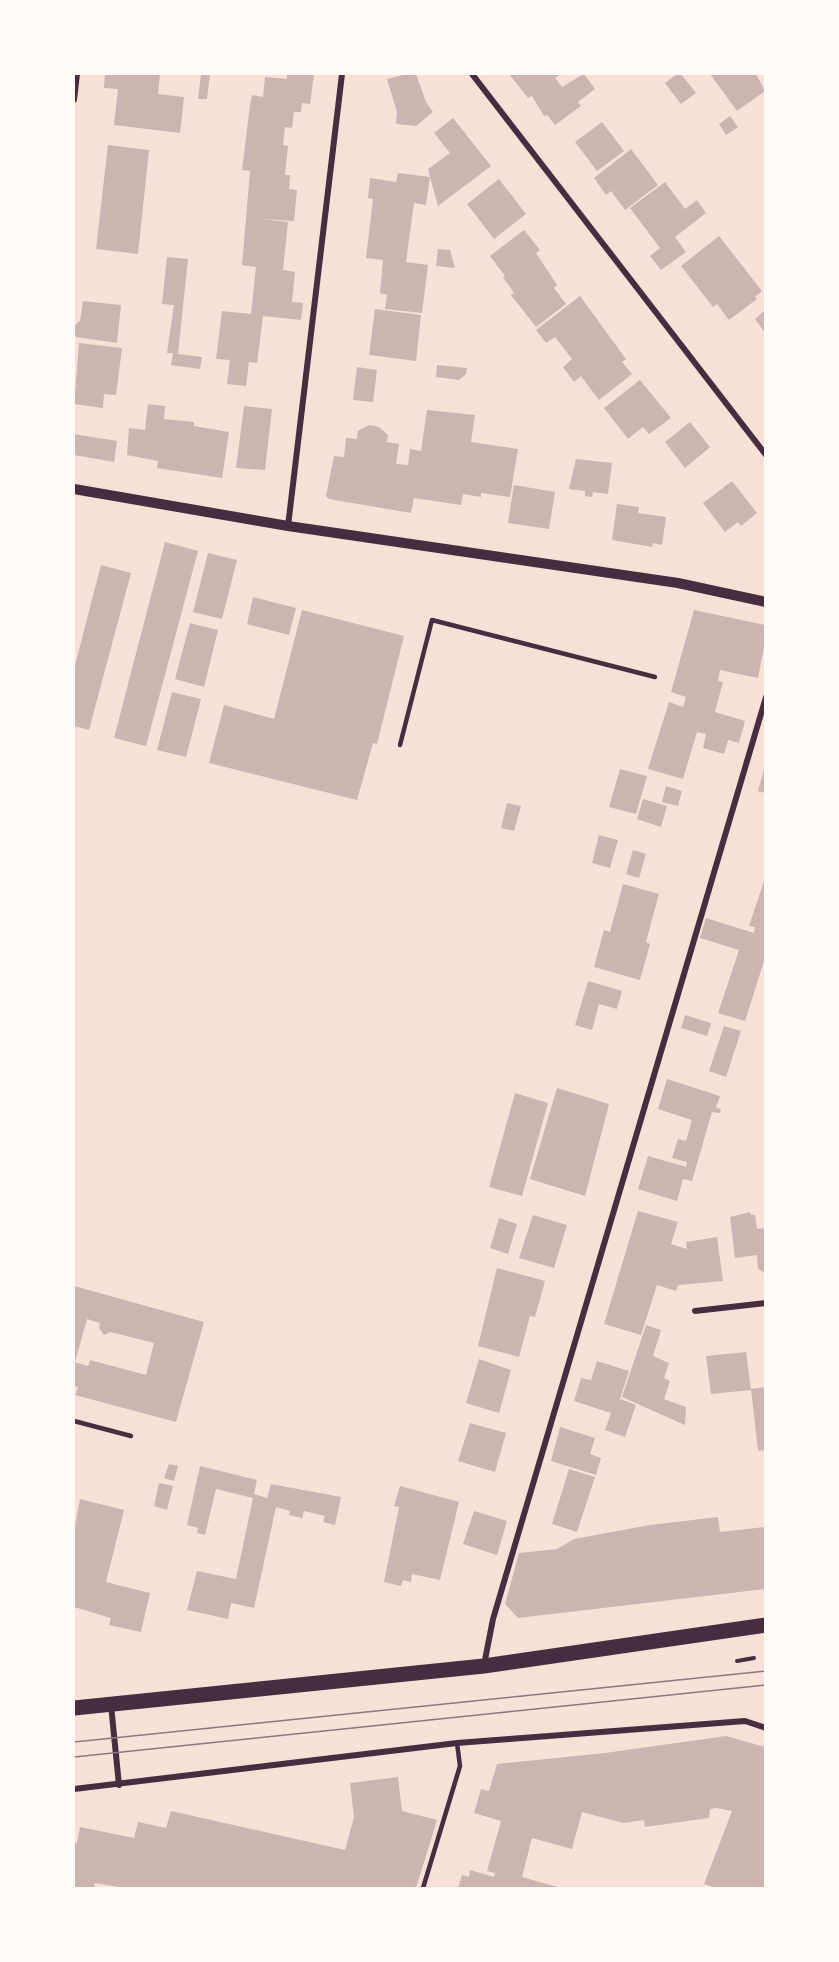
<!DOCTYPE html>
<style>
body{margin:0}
#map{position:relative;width:839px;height:1962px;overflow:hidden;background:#f7e1d7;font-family:Helvetica,sans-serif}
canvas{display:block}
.frame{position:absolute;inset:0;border:75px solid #fffaf5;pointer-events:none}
</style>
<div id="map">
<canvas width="839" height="1962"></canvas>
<div class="frame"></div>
</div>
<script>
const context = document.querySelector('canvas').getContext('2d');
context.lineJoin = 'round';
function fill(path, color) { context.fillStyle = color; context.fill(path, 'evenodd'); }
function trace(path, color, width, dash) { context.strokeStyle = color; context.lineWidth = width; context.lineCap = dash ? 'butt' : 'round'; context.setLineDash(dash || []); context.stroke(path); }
const building = new Path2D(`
 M105,74H160L158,94L184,97L180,133L114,125L118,89L104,88Z
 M201,74H210L207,99H198Z
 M287,74H314L310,104L302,103L301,112H294L292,128L285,127L283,145L288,146L285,175H290L289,189L297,190L294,221L260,219L288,222L283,270L295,272L292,302L303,303L301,320L263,316L257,363L249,362L246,386L227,384L230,360L216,359L222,311L251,314L256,267L242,265L250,171L242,170L250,105L252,95L263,97L265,77L287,79Z
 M407,74H416L426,102L433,112L416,126L396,124L397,112L387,79Z
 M509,74H561L555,78L562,87L584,74L595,89L578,102L581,106L555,125L547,115L544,116L532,96L528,98Z
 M677,74H681L696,93L681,104L665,83Z
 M710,74H756L765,91L737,111Z
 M730,116L738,127L726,135L719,124Z
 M453,118L491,166L438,206L430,177L426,205L414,203L406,262L428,265L422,313L385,309L387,295L380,293L383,260L366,258L373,199L368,198L370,178L396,182L398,173L430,177L428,169L450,153L434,133Z
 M602,122L624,151L597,171L575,142Z
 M108,145L149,150L138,254L96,249Z
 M631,149L658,185L625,210L611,191L606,195L594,178Z
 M499,179L526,214L494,239L467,204Z
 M665,182L685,209L697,200L706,213L675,237L686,252L661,270L650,256L660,248L630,208Z
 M524,230L540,250L536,253L557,285L554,288L566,304L536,327L511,295L514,293L503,277L505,276L490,256Z
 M719,236L762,291L755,297L757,299L729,320L717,304L713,307L681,266Z
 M438,249L450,250L455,268L436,266Z
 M167,257L188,259L178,354L202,357L200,369L171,365L173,353H167L174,305L162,304Z
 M580,296L626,359L622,362L632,374L599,400L581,376L574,382L563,367L572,359L555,337L546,343L536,330Z
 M83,301L121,305L117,343L76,337L74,333L75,325L80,321Z
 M375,309L421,315L416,361L369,355Z
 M765,310V333L755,319Z
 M79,343L122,348L116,395L104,394L103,408L74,404Z
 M437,365L467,368L466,374L459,380L436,377Z
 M357,367L377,370L373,402L353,400Z
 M640,380L671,418L649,434L643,427L628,439L604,408Z
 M148,404L165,406L164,419L194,422V426L229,432L222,478L157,468L158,461L127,455L129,428L145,430Z
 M244,406L272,409L265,470L236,468Z
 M427,410L475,415L471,442L518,449L510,497L481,493V497L463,494L461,505L414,498L411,513L329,499L326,496L334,456L344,457L346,438L357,439L358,431L369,425L379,427L388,435L387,442L399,444L396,464L408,465L410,449L421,451Z
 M690,422L710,447L685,468L665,442Z
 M74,434L117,441L114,462L74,455Z
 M576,459L612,463L608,494L593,492L592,497L585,496V491L569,489Z
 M732,481L757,513L741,526L738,522L725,532L703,503Z
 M514,485L555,492L549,529L508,523Z
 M617,504L639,507L638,513L666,517L662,545L653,543L652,547L612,540Z
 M165,542L198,551L146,746L114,738Z
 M208,553L237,560L222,619L193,612Z
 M101,565L131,573L89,730L74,726V669Z
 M253,597L296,608L289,635L247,624Z
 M302,610L404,636L377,744L373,743L357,800L209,763L224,705L274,719Z
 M694,610L765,625V642L758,678L720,670L718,681L723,682L715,712L745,721L739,743L728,740L724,754L703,748L706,734L697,732L683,779L648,769L669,702L683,707L686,697L671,692Z
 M190,623L218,630L204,687L175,679Z
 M172,692L201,699L186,757L157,750Z
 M765,766V793L758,791Z
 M620,769L647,776L636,814L609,807Z
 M666,786L682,791L678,806L662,802Z
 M643,799L667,806L661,827L637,819Z
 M507,803L521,806L514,831L501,828Z
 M599,835L618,840L610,868L592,863Z
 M633,850L646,854L639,878L626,874Z
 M765,878V958L745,1021L718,1013L739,950L762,957L700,938L706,918L754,933L755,927L749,926Z
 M623,884L659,894L646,942L650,944L640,980L594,967L604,930L610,932Z
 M588,981L622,991L617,1009L599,1004L592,1030L575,1025Z
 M685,1015L711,1023L707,1036L681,1028Z
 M724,1026L741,1031L726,1077L709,1071Z
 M667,1079L720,1096L716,1108L721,1109L720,1113L712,1112L692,1181L683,1179L677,1201L638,1189L648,1156L686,1167L687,1162L672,1158L678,1139L686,1141L692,1120L658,1109Z
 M557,1088L609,1104L585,1196L530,1179Z
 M515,1093L548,1103L522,1196L489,1187Z
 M638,1211L678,1222L671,1244L687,1249L686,1242L717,1237L723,1281L678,1285L676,1291L657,1285L641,1335L604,1324Z
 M750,1212L751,1215H755L757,1229L765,1228V1273L758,1269L757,1255L735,1258L730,1217Z
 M533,1215L567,1225L554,1268L519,1258Z
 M499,1218L517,1224L508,1254L490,1248Z
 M497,1268L545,1281L535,1317L530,1316L519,1357L478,1346Z
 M74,1286L204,1322L176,1422L75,1395L78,1387L74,1386ZM87,1319L100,1323L99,1328L104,1335L110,1332L154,1343L146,1375L90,1360L88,1366L75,1362Z
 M646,1325L661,1330L653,1356L669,1363L664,1378L670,1381L664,1399L686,1407L685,1425L622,1397Z
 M746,1352L751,1390L711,1394L706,1356Z
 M479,1359L511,1370L499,1413L466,1403Z
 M597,1361L629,1371L619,1402L621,1399L636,1405L625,1437L605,1430L611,1413L574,1401L581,1378L591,1380Z
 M765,1387V1450L758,1451L751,1389Z
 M470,1423L506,1433L495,1472L458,1461Z
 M560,1427L595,1438L590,1454L601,1458L596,1475L551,1461Z
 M169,1464L178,1466L174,1481L164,1478Z
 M200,1466L257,1480L254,1494L267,1498L271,1484L341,1497L335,1525L323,1522L325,1516L304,1511L302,1518L289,1515L290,1511L276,1507L254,1608L231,1603L228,1619L187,1610L197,1571L236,1579L253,1498L216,1489L205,1535L197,1533L198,1528L187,1525Z
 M569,1469L595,1477L577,1532L552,1524Z
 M159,1483L173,1486L167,1510L154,1506Z
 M400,1486L459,1502L440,1580L412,1574L411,1582L403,1580L401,1586L384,1582L399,1507L394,1506Z
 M80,1499L124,1510L106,1582L150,1593L141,1632L109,1625L111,1618L74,1607V1530Z
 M474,1511L507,1521L497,1555L463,1544Z
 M718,1517L720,1532L765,1527V1589L518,1618L505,1604L519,1553L557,1549L574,1539L650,1525Z
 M726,1736L765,1747V1888H716L704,1884L732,1811L717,1808L710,1809L709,1818L645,1827L644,1820L623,1823L582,1812L572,1849L532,1838L522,1877L561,1888H458L462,1875L469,1877L470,1870L494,1877L495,1873L487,1871L501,1821L474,1813L481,1789L489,1791L497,1764L605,1753Z
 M398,1777L402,1811L437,1820L416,1888H126L95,1883L94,1888H74V1842L77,1843L80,1827L134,1838L138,1822L166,1828L171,1811L345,1850L354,1817L350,1783Z`);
const path = new Path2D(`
 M737,1661L754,1658`);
const service = new Path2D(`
 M400,745L432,620L655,677
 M74,1421L131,1436
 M423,1888L460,1766L457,1743`);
const minor = new Path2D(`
 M472,74L766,455
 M74,100L77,74
 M288,526L342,74
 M695,1311L766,1303
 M484,1665L493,1619L766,697
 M111,1705L119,1785
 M74,1789L457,1743L745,1721L766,1728`);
const tertiary = new Path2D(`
 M74,489L288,526L678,583L766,602`);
const primary = new Path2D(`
 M74,1708L484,1666L766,1625`);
const tram = new Path2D(`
 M74,1742L766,1671
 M74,1757L766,1685`);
fill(building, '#ccb4b1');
trace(path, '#4a2c40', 4);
trace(service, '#4a2c40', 4.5);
trace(minor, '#4a2c40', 6);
trace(tertiary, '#4a2c40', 10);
trace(primary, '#4a2c40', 15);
trace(tram, '#8f747c', 1.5);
</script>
